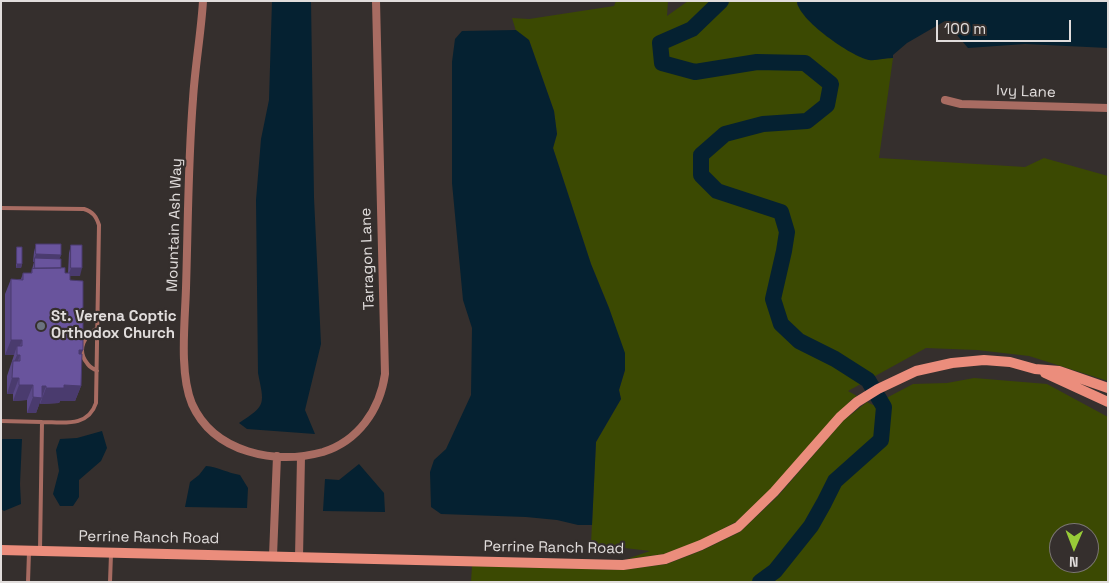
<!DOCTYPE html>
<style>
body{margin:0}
#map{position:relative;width:1109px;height:583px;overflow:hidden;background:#352f2d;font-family:"Space Grotesk",sans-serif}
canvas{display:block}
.frame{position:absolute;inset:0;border:2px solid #e1dddc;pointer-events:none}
.north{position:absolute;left:1049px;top:523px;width:50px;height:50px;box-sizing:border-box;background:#352f2d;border:1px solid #7a7573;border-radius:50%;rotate:181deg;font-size:14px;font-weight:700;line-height:20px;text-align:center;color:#e1dddc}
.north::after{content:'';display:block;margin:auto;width:18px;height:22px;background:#98cb38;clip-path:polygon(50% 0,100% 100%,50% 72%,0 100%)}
.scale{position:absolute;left:936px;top:20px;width:135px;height:22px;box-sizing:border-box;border:2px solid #e1dddc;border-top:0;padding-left:6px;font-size:15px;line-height:18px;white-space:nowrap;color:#e1dddc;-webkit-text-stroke:4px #352f2d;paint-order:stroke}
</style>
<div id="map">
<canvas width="1109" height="583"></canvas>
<div class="frame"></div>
<div class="north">N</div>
<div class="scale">100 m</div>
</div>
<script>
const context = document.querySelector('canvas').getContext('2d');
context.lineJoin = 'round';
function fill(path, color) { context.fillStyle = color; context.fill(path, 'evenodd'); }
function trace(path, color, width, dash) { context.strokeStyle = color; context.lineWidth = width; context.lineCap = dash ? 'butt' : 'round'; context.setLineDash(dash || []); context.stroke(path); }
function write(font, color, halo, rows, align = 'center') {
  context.font = font + ' "Space Grotesk",sans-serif'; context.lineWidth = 4.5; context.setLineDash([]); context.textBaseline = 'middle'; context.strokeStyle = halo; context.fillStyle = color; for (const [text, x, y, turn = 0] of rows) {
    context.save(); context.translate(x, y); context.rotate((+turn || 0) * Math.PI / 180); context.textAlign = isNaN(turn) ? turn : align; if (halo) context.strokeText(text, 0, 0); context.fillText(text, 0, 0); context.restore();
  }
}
const green = new Path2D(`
 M616,1H668L667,16L688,1H797V5L868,60L893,58L879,158L1025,167L1044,158L1108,176V381L1029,356L977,350L926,348L848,391L857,396L851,400L771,489L736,522L699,541L664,554L627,559L650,551L591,544L596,442L621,399L619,390L625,370L616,330L609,308L591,264L553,148L557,134L554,111L529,40L516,31L512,18L529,19L614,6Z
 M974,378L1047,384L1108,417V582H471L472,566L623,570L667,564L703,550L740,532L778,496L843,421L867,402L873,405L913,384L947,383ZM1059,533H1089V563H1059Z`);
const water = new Path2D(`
 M272,1H311L314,198L321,344L305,410L315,434L247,429L239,423C267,405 264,404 258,373L256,200L261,139L269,100Z
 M797,1H1108V48L1025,44L968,48L945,21L907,43L893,55V58C885,58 876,61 869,60C852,57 797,19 797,1Z
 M516,30L529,40L554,111L557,134L553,148L591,264L609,308L625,353V370L619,390L621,399L596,442L592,525H578L557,520L526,517L441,514L431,507L430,472L434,460L446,449L471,395L472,328L463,300L452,183V62L455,39L462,31Z
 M102,431L107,448L101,461L79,480V497L73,506H60L53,494L59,471L56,450L60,439L77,438Z
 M1,439H22L20,484L21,504L4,511L1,509Z
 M359,464L384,493L385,512L323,511L325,479L339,480Z
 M206,466C218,467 228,473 240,475L248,488L247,508L185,507L190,482L199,475Z`);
const river = new Path2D(`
 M721,1L692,29L660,43L662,63L695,72L757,62L805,63L831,84L827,105L807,121L763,124L725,134L701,155V175L717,191L781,212L787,232L784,251L773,299L781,324L799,341L835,359L868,380L884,407L881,440L835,481L824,503L811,526L775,571L760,582`);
const lane = new Path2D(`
 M1,208L84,209C93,212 96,216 99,225L96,403C88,428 62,422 42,422
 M97,371C94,369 89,367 87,363C76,350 85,334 98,328
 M1,421L42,422L40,550
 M28,582L29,552
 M110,582L111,554`);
const street = new Path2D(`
 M203,1C201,34 195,66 193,99C188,162 188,225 186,288C185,322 179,373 192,404C214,453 275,465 323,452C358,441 380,410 385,374L376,1
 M945,100L961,104L1108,108
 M273,556L277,456
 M299,557L301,457`);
const secondary = new Path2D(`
 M1045,373L1108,402
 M1,550L623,565L665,559L701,545L738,527L774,492L840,417L857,402L878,389L916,371L952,363L984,360L1010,362L1035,369L1059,371L1108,388`);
const wall = new Path2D(`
 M36,244L61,255L59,259L61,268L65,273H68L69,253L71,245L80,276H70V280L81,354V386L75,401H60L59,403L40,404V402L36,413H27V400L13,401V394H7V376L14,355H5V294L11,279H21L23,273H31L34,262H33L34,252Z
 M17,247L22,264L21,268H16V251Z`);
const shadedWall = new Path2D(`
 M36,254L61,255L58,263L35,258L34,262H33Z
 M17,264H22L21,268H16Z
 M71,268H82L80,276H68Z
 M11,340H22L17,355H20L15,370L12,367L17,355V346L14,355H5Z
 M79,350H83L77,365Z
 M12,378H19L13,394H7Z
 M19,385H33L27,400L13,401Z
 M64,385L81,386L75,401H60L59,403L40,404L46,388Z
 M42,386H46L36,413H27L33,397Z`);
const building = new Path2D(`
 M36,244H61V255L36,254Z
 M71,245H82V268H71Z
 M17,247H22V264H17Z
 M35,258L61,259V268H35Z
 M65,268V273H70V280L83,281V350H79V354H82L81,386L64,385V388H46V386H42V398L33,397V385H19V378H12L13,361H20V355H17V346H22V340H11V279L23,280V273H32V269Z`);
const markers = [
 [41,326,5,"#6b7280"]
];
const streetNames = [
 ["Ivy Lane",1026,92,2],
 ["Mountain Ash Way",175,225,-88],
 ["Tarragon Lane",368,259,-92],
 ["Perrine Ranch Road",149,538,1],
 ["Perrine Ranch Road",554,548,1]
];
const poiNames = [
 ["St. Verena Coptic",51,317],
 ["Orthodox Church",51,334]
];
fill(green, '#3b4902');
fill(water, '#052131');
trace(river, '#052131', 16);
trace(lane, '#a86c62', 4);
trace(street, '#a86c62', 8);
trace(secondary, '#eb8d7c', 10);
fill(wall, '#5a4887');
fill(shadedWall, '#4a3b6e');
fill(building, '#69549d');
trace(building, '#4a3b6e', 1);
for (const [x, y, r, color] of markers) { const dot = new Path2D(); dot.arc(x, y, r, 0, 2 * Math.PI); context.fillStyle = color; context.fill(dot); trace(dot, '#352f2d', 2); }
write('15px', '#e1dddc', '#352f2d', streetNames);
write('bold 15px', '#e1dddc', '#352f2d', poiNames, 'left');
</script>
